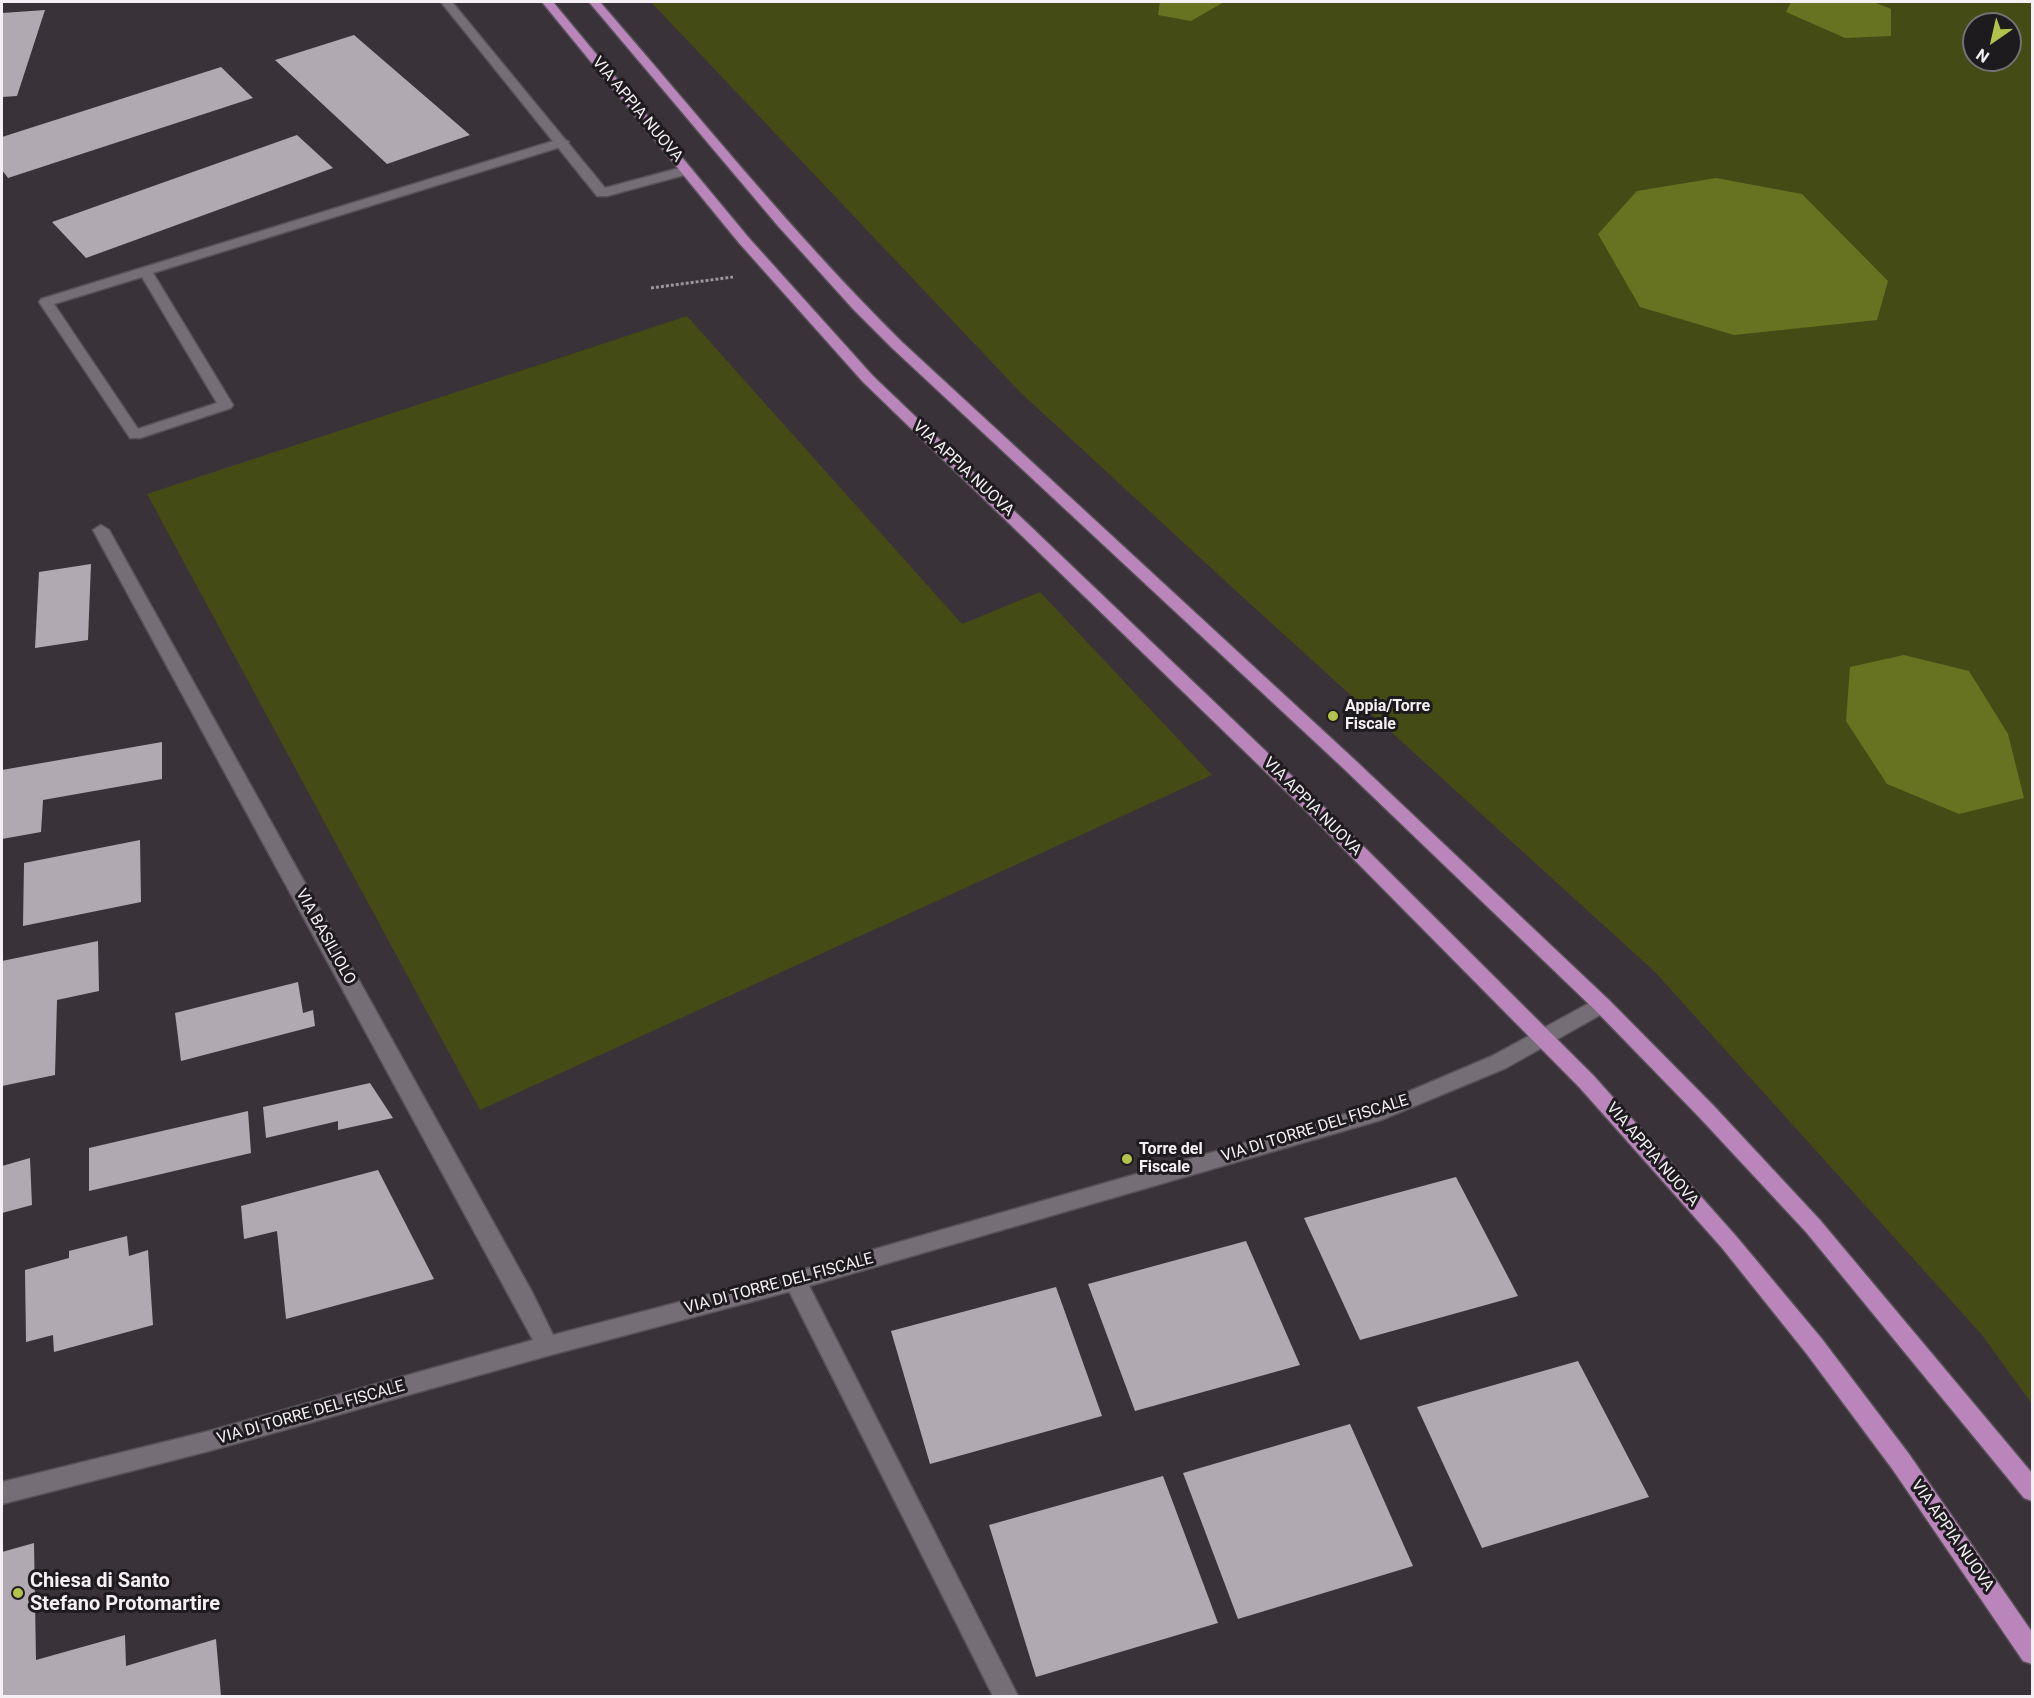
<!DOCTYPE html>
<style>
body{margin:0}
#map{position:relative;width:2034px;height:1698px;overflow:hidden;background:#393239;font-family:Roboto,sans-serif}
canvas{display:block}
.frame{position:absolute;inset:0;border:3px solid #f4f0f4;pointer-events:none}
.north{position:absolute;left:1962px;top:12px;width:60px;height:60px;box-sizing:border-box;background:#1e1b1e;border:2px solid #747074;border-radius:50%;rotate:214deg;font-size:16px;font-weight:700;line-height:24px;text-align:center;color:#f4f0f4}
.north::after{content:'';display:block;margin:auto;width:21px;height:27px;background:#b2c34c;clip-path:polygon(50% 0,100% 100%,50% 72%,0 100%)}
</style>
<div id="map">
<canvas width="2034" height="1698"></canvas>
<div class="frame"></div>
<div class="north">N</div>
</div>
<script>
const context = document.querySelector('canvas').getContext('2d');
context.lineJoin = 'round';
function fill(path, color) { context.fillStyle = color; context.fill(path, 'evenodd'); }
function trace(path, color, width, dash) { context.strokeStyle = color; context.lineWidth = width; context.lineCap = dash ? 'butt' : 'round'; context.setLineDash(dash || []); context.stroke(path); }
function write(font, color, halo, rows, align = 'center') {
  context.font = font + ' Roboto,sans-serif'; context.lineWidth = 6; context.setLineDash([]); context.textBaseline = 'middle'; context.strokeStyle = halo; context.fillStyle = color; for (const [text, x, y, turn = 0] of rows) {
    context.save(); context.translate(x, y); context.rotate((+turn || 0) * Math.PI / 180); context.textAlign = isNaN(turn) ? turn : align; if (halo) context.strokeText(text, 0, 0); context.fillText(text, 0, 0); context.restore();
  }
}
const green = new Path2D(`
 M651,2H2032V1404L1982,1335L1655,972L1235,590L1021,393ZM1974,24H2010V60H1974Z
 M687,316L962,624L1040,592L1212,775L480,1110L147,494Z`);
const forest = new Path2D(`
 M1160,2H1224L1191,21L1158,15Z
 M1791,2H1874L1891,9V36L1845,38L1786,12Z
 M1716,178L1802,194L1888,281L1877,320L1734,335L1640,307L1598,234L1637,191Z
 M1904,655L1969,671L2008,734L2024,798L1959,814L1887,784L1846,721L1850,667Z`);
const building = new Path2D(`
 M45,10L17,96L2,97V13Z
 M354,35L470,135L387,164L275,60Z
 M221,67L253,98L8,178L2,170V137Z
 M297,135L333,168L86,258L52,222Z
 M91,564L88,640L35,648L39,572Z
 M162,742V779L43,800L41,832L2,839V770Z
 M140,840L141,902L23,926L24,863Z
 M98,941L99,991L57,1000L55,1075L2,1086V961Z
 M298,982L303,1013L313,1010L315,1026L181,1061L175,1013Z
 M370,1083L393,1118L338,1130V1121L266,1138L263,1107Z
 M248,1111L251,1153L89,1191V1148Z
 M30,1158L32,1205L2,1213V1166Z
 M378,1170L434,1279L286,1319L277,1231L244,1239L241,1206Z
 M1456,1177L1518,1296L1360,1340L1304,1218Z
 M127,1236L129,1256L148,1250L153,1325L54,1352L53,1335L26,1342L25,1270L69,1258V1251Z
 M1246,1241L1300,1365L1135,1411L1088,1284Z
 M1056,1287L1102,1416L930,1464L891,1331Z
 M1578,1361L1649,1497L1482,1548L1417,1407Z
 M1350,1424L1413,1566L1238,1619L1183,1473Z
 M1163,1476L1218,1623L1036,1677L989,1525Z
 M34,1543L36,1660L125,1635L126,1666L216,1639L221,1696H2V1552Z`);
const path = new Path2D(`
 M651,288L733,277`);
const lane = new Path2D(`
 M441,2H452L605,188L687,166L693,170L692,173L607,196H597Z
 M795,1272L803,1274L1018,1696H993L784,1281L787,1274Z`);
const street = new Path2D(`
 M563,138L569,142L567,145L153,273L233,405L231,408L140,438H130L39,302L41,299ZM142,277L217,403L138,429L54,304Z
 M101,525L109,530L532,1292L553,1335L795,1272L1377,1105L1492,1056L1595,1000L1602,997L1609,1000L1612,1005L1609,1010L1506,1068L1381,1120L795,1290L547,1356L209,1451L2,1504V1482L209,1431L533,1340L93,530Z`);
const primary = new Path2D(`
 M542,2H553L749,238L873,376L1315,798L1594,1076L1736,1236L1822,1339L1909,1454L2032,1632V1664L2023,1661L1893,1470L1806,1353L1722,1248L1580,1088L1303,808L863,382L739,243Z
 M589,2H600C699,116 794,235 902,342L1355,760L1609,1000L1713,1105L1820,1220L2032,1473V1501L2024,1498L1806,1232L1699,1117L1595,1010L1343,768L892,348L853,309L778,226Z`);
const markers = [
 [1333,716,6,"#b2c34c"],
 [1127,1159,6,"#b2c34c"],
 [18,1593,6,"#b2c34c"]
];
const streetNames = [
 ["VIA APPIA NUOVA",637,110,50],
 ["VIA APPIA NUOVA",963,469,43],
 ["VIA APPIA NUOVA",1312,807,45],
 ["VIA BASILIOLO",325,937,61],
 ["VIA DI TORRE DEL FISCALE",1315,1129,-17],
 ["VIA APPIA NUOVA",1652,1155,49],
 ["VIA DI TORRE DEL FISCALE",779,1284,-15],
 ["VIA DI TORRE DEL FISCALE",311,1413,-16],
 ["VIA APPIA NUOVA",1952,1536,55]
];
const poiNames = [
 ["Appia/Torre",1345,707],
 ["Fiscale",1345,725],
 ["Torre del",1139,1150],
 ["Fiscale",1139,1168]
];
const nearPoinames = [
 ["Chiesa di Santo",30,1582],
 ["Stefano Protomartire",30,1605]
];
fill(green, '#444b15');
fill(forest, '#687321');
fill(building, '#b1a9b1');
trace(lane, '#575257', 3);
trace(street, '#575257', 3);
trace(primary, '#575257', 3);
trace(path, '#9b969b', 3, [3, 2]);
fill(lane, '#766e76');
fill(street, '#766e76');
fill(primary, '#b985ba');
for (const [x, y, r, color] of markers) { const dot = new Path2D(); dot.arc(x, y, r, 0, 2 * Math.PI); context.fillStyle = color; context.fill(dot); trace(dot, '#1e1b1e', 2); }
write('16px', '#f4f0f4', '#1e1b1e', streetNames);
write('bold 16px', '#f4f0f4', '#1e1b1e', poiNames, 'left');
write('bold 20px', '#f4f0f4', '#1e1b1e', nearPoinames, 'left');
</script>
